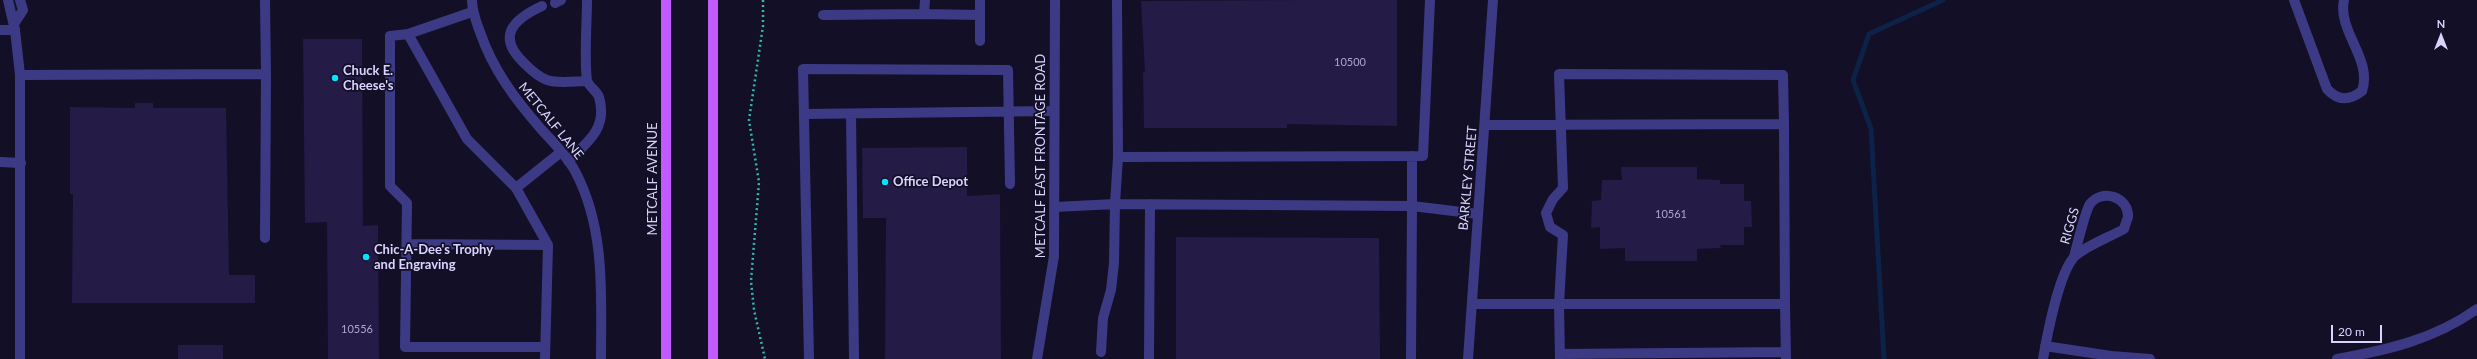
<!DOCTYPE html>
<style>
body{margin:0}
#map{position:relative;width:2477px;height:359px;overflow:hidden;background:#130f26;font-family:Lato,sans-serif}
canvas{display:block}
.north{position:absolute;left:2421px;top:16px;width:40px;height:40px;-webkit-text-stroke:3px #130f26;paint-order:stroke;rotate:0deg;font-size:11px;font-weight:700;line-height:16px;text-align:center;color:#d9d4ff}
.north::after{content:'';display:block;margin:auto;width:14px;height:18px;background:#d9d4ff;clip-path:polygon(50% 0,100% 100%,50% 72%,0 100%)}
.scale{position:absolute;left:2331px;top:325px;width:51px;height:18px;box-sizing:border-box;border:2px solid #d9d4ff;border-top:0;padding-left:5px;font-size:12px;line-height:14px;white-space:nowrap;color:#d9d4ff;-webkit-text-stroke:3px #130f26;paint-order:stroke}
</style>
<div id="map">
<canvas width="2477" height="359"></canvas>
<div class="north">N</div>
<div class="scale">20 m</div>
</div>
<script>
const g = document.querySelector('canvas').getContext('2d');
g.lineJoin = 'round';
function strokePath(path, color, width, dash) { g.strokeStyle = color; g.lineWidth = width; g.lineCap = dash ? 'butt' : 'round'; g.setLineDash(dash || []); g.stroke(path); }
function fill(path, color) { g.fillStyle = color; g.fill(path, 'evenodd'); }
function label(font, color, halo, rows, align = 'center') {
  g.font = font + ' Lato,sans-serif'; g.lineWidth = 3.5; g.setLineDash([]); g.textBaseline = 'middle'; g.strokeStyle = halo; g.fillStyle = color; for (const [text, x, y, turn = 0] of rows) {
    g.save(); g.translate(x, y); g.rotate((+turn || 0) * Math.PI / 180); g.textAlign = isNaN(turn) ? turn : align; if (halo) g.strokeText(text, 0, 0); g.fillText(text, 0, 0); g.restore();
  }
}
const stream = new Path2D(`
 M1884,359L1871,129L1853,80L1869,34L1943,0`);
const building = new Path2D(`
 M1302,0H1397V126L1287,124V128H1144L1143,72H1145L1141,1Z
 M303,39H362L363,226L378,225L379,359H328L327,222L305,223Z
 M135,103H153V108H226L229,275H255V303H72L73,194H70V107L135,108Z
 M967,147V196L1000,194L1001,359H885L886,218H863L862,148Z
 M1621,167H1697V179L1720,180V184H1744V201H1751L1752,227H1744V245H1720L1721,248L1697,249V261H1625V248L1600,249V227L1591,228L1592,201L1601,200L1602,180H1622Z
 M1176,237L1379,238L1380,359H1176Z
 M178,345H223V359H178Z`);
const path = new Path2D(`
 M763,0V26L749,120L759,182L751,281L754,310L765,359`);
const service = new Path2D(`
 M925,0L924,14L980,15V0
 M1117,0L1118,157L1423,156L1430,0
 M555,3L561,0
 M542,6C512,20 496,37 525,64C531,70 538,77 547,80C559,84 575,81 587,81
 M472,12L408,34L467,139L516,188L548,245L545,359
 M823,15L924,14
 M0,30H15
 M408,34L390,36V186L407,203L405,347H545
 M980,41V15
 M20,75L266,74L265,0
 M804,114L1054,111
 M851,114L854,359
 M1412,156V206L1478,214
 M568,161C588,142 608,128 599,97C597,91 588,86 587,80C584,59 587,22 587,0
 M0,162L21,163
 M516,188L561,152
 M1055,207L1115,204L1118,157
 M265,238L266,74
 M407,244L548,245
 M1472,304H1785L1784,124L1486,125
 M1785,304L1786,359
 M1101,352L1103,318L1111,290L1114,263L1115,204L1412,206L1411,359
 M1560,354L1785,352
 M809,359L803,69L1008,70L1010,184
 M1149,359L1150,204
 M1560,359L1559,304L1563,235L1550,227L1546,213L1553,199L1563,188L1559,74L1783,75L1784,124`);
const minor = new Path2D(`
 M8,0L15,30L20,75V359
 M472,0C472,12 476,21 480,32C493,70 515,99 541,129C553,142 567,156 575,171C606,229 601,296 601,359
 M2294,0L2327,89C2338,101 2349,101 2362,91C2373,59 2337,31 2344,0
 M2045,346L2111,356L2150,359
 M1037,359L1054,256L1055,0
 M1468,359L1493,0
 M2043,359C2047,336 2059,272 2075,256C2089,244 2108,238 2124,229C2125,225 2127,220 2128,217C2129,197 2102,188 2090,204C2085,211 2077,246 2074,257
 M2337,359C2388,350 2435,339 2477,309`);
const tertiary = new Path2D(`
 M14,24L23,10L20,0`);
const primary = new Path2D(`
 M666,359V0
 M713,359V0`);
const markers = [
 [335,78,4,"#00e5ff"],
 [885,182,4,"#00e5ff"],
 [366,257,4,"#00e5ff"]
];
const numberNames = [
 ["10500",1350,62],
 ["10561",1671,214],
 ["10556",357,329]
];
const poiNames = [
 ["Chuck E.",343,71],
 ["Cheese's",343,86],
 ["Office Depot",893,182],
 ["Chic-A-Dee's Trophy",374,250],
 ["and Engraving",374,265]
];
const streetNames = [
 ["METCALF LANE",551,121,51],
 ["METCALF EAST FRONTAGE ROAD",1041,156,-90],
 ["BARKLEY STREET",1468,178,-85],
 ["METCALF AVENUE",653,179,-90],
 ["RIGGS",2070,226,-74]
];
strokePath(stream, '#0c2248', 5);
fill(building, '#241b47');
strokePath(path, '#2fb8b0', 2.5, [2, 3]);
strokePath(service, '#3d3a85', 10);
strokePath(minor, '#3d3a85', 10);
strokePath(tertiary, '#3d3a85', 10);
strokePath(primary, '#c25bff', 10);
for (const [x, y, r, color] of markers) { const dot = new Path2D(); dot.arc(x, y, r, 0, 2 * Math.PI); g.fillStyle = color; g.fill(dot); strokePath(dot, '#130f26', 1.5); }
label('11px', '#aca6d1', null, numberNames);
label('bold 13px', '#d9d4ff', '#130f26', poiNames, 'left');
label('13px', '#d9d4ff', '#130f26', streetNames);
</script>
